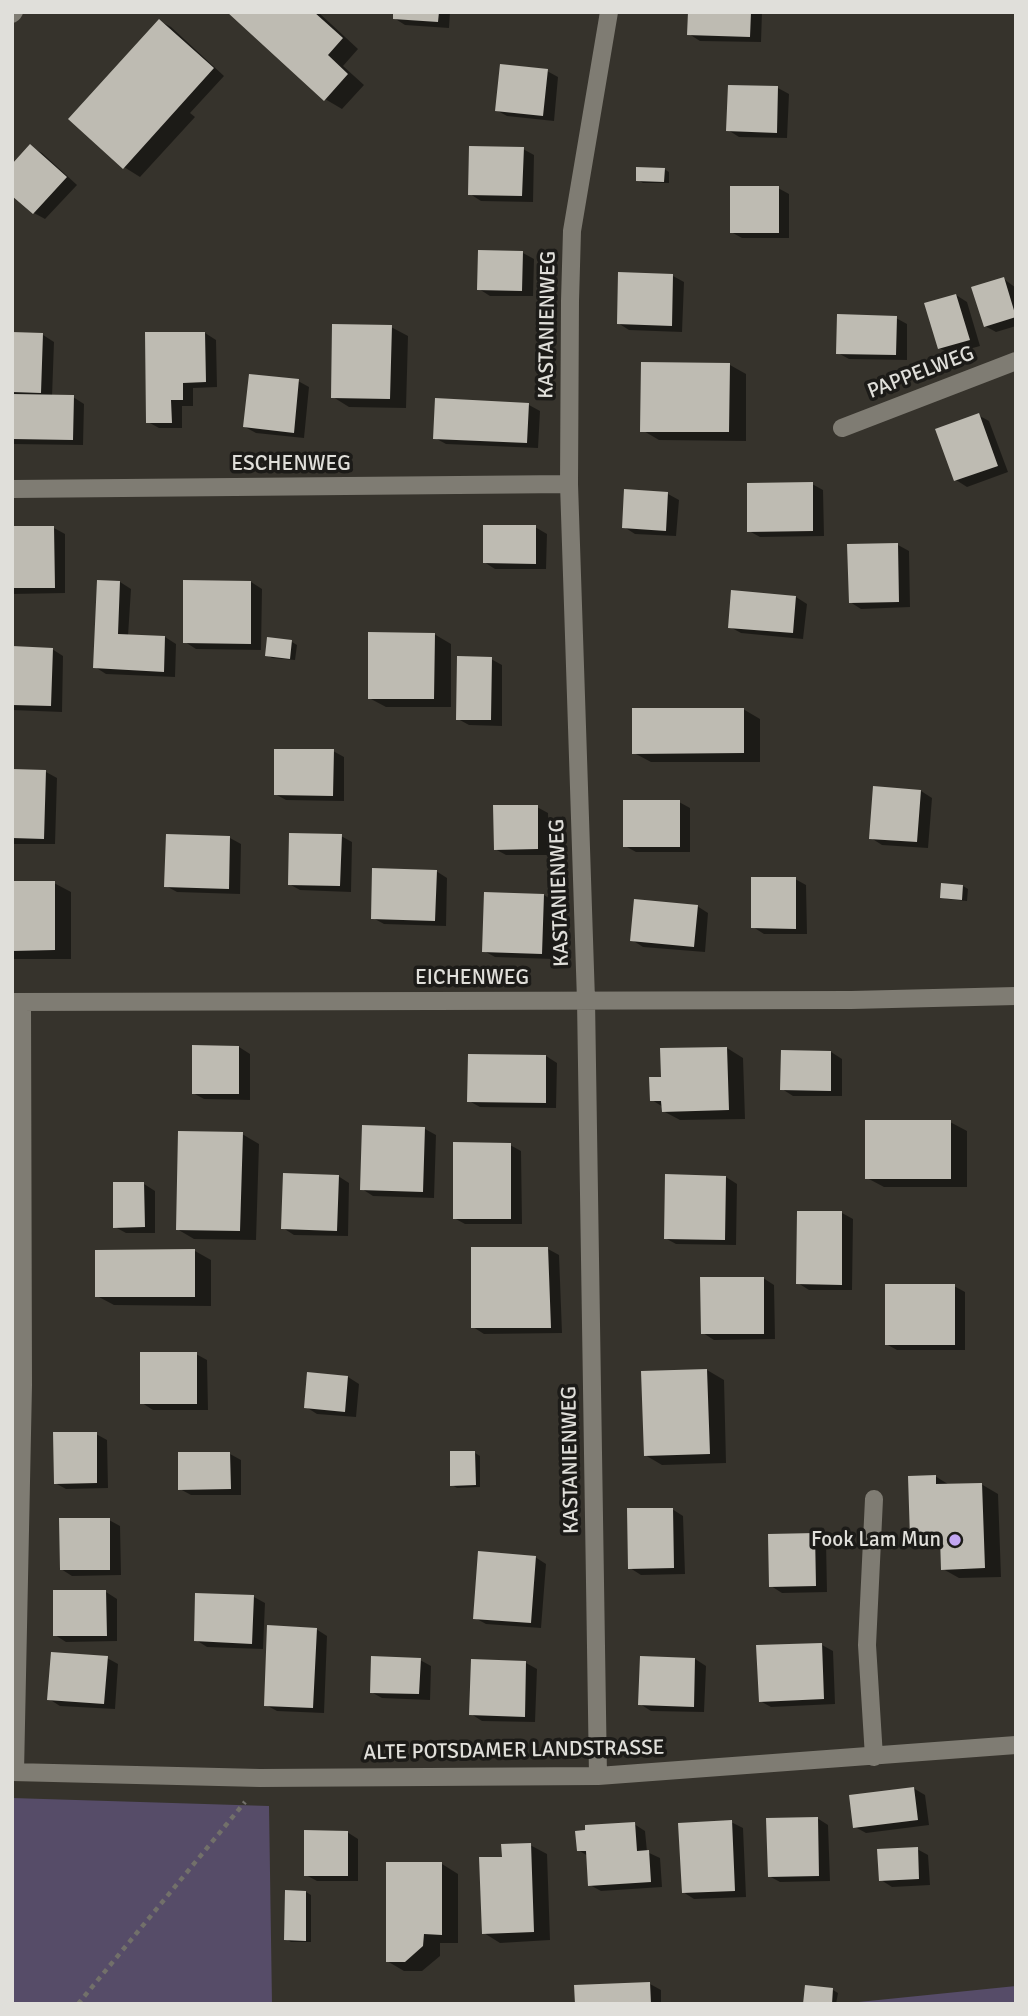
<!DOCTYPE html>
<style>
body{margin:0}
#map{position:relative;width:1028px;height:2016px;overflow:hidden;background:#36332c;font-family:Signika,sans-serif}
canvas{display:block}
.frame{position:absolute;inset:0;border:14px solid #e0dfda;pointer-events:none}
</style>
<div id="map">
<canvas width="1028" height="2016"></canvas>
<div class="frame"></div>
</div>
<script>
const g = document.querySelector('canvas').getContext('2d');
g.lineJoin = 'round';
function fill(path, color) { g.fillStyle = color; g.fill(path, 'evenodd'); }
function strokePath(path, color, width, dash) { g.strokeStyle = color; g.lineWidth = width; g.lineCap = dash ? 'butt' : 'round'; g.setLineDash(dash || []); g.stroke(path); }
function label(font, color, halo, rows, align = 'center') {
  g.font = font + ' Signika,sans-serif'; g.lineWidth = 7; g.setLineDash([]); g.textBaseline = 'middle'; g.strokeStyle = halo; g.fillStyle = color; for (const [text, x, y, turn = 0] of rows) {
    g.save(); g.translate(x, y); g.rotate((+turn || 0) * Math.PI / 180); g.textAlign = isNaN(turn) ? turn : align; if (halo) g.strokeText(text, 0, 0); g.fillText(text, 0, 0); g.restore();
  }
}
const green = new Path2D(`
 M12,1798L269,1806L272,2004H12Z
 M1016,1986V2004H839Z`);
const shadow = new Path2D(`
 M229,12H318L358,49L343,66L364,85L342,109L325,99Z
 M395,12H450L449,28L405,25L394,18Z
 M690,12H762L761,42L700,41L689,34Z
 M160,21L171,27L224,76L190,113L195,117L140,177L124,167Z
 M547,71L558,77L554,121L507,116L496,110Z
 M778,88L789,94L787,138L739,137L728,130Z
 M31,147L42,153L77,185L45,219L34,213L12,193Z
 M523,149L534,155L533,202L481,201L470,194Z
 M664,169L669,172V183H643L638,180Z
 M778,188L789,194V238H742L731,232Z
 M523,253L534,259L533,296H490L479,289Z
 M673,276L684,282L682,332L629,330L618,323Z
 M1004,279L1016,288V326L996,332L985,326Z
 M956,295L967,302L980,346L951,354L939,348Z
 M896,318L907,324V360L849,359L838,353Z
 M391,327L408,336L406,408L349,407L333,397Z
 M205,333L216,340L217,387L193,388V406H182V428H159L148,422Z
 M12,334L43,335L54,342L52,397H73L84,404L83,445L12,444Z
 M730,365L746,374V441L659,440L642,430Z
 M298,381L309,387L304,438L256,433L245,427Z
 M529,405L540,411L538,448L446,444L435,438Z
 M978,415L989,421L1008,472L967,487L956,480Z
 M812,484L823,490L824,536L760,537L749,531Z
 M668,494L679,500L676,536L635,534L624,527Z
 M535,527L547,534L546,569H495L484,562Z
 M12,528H54L65,534V593L12,594Z
 M898,545L909,551L910,607L861,609L850,602Z
 M120,582L131,589L128,636L165,637L176,644L175,677L106,674L95,667Z
 M251,582L262,589L261,650L196,649L185,642Z
 M796,597L807,604L803,639L741,633L730,627Z
 M434,634L451,644V707H386L369,698Z
 M292,642L297,645L295,660L272,658L267,655Z
 M12,648L52,649L63,656L62,712L12,710Z
 M491,659L502,665V726L469,725L458,719Z
 M743,709L760,719V762H651L634,753Z
 M333,751L344,757V801L286,800L275,794Z
 M12,771L46,772L57,778L55,844H12Z
 M921,791L932,798L928,848L882,845L871,838Z
 M679,802L690,808V852H636L625,846Z
 M537,807L548,813L549,855H506L495,849Z
 M341,836L352,842L351,892L300,890L289,884Z
 M230,838L241,844L240,894L177,892L166,886Z
 M436,871L447,878L446,926L384,924L373,918Z
 M795,879L806,885L807,934H764L753,927Z
 M12,883H54L71,892V959H12Z
 M963,886L968,889L967,901L947,899L942,897Z
 M486,894L544,895L555,902L553,959L495,957L484,951Z
 M697,906L708,913L705,952L643,947L632,940Z
 M194,1047H239L250,1054V1100L204,1099L193,1093Z
 M727,1048L743,1058L745,1119L680,1120L663,1111V1107L652,1100L663,1078Z
 M831,1052L842,1059V1096H793L782,1089Z
 M546,1056L557,1063L556,1108L480,1107L469,1101Z
 M950,1122L967,1131V1187H884L867,1178Z
 M425,1129L436,1135L434,1198L373,1196L362,1189Z
 M242,1134L259,1144L256,1240L194,1239L177,1229Z
 M510,1145L521,1151L522,1224H465L454,1218Z
 M338,1176L349,1183L348,1236L294,1235L283,1228Z
 M726,1177L737,1184L736,1245L676,1244L665,1238Z
 M144,1184L155,1191V1233H126L115,1227Z
 M842,1213L853,1219L852,1290H809L798,1283Z
 M548,1249L559,1255L562,1333L484,1334L473,1327Z
 M195,1251L211,1260V1306L114,1305L97,1296Z
 M763,1278L774,1285L775,1339L714,1340L703,1333Z
 M954,1286L965,1292V1350H897L886,1344Z
 M196,1354L207,1360L208,1410H153L142,1403Z
 M707,1370L724,1380L726,1463L662,1465L645,1455Z
 M348,1377L359,1384L356,1417L317,1414L306,1407Z
 M96,1434L107,1440L108,1488L66,1489L55,1483Z
 M475,1453L480,1456V1487L457,1488L452,1485Z
 M230,1454L241,1460V1495H191L180,1489Z
 M935,1476L951,1486L981,1484L998,1494L1001,1577L959,1578L943,1569L942,1546L928,1547L912,1537Z
 M672,1509L683,1516L685,1574L641,1575L630,1568Z
 M109,1520L120,1526L121,1575L72,1576L61,1569Z
 M815,1535L826,1541L827,1592L782,1593L771,1586Z
 M535,1557L546,1564L541,1628L486,1624L475,1618Z
 M106,1592L117,1599V1641L66,1642L55,1635Z
 M197,1595L254,1597L265,1603L263,1649L207,1647L196,1640Z
 M316,1629L327,1636L324,1713L277,1711L266,1705Z
 M822,1645L833,1651L835,1704L771,1707L760,1701Z
 M107,1658L118,1664L115,1709L60,1706L49,1699Z
 M695,1659L706,1666L704,1712L651,1711L640,1704Z
 M420,1660L431,1666L430,1700L382,1698L371,1692Z
 M526,1663L537,1669L535,1722L482,1721L471,1714Z
 M913,1788L925,1795L929,1825L866,1833L855,1827Z
 M817,1818L828,1825L830,1881L780,1882L769,1876Z
 M731,1822L743,1828L746,1897L694,1899L683,1892Z
 M634,1824L645,1831L647,1852L660,1858L662,1887L601,1891L590,1885L588,1856L578,1850Z
 M347,1832L358,1839V1881H317L306,1875Z
 M530,1845L547,1854L550,1940L500,1943L484,1933L504,1858Z
 M917,1849L928,1855L930,1885L892,1887L881,1880Z
 M442,1864L458,1874V1943H440V1956L422,1971H404L387,1961Z
 M306,1892L311,1895V1942H291L286,1939Z
 M650,1984L661,1990V2004H576Z
 M833,1990L838,1993L836,2004H805Z`);
const building = new Path2D(`
 M227,12H314L343,38L328,55L348,74L324,101Z
 M393,12H439L438,22L393,19Z
 M688,12H751L750,37L687,35Z
 M159,19L214,68L123,169L68,119Z
 M500,64L548,69L543,116L495,111Z
 M728,85L778,86L777,133L726,131Z
 M30,144L67,177L33,214L12,196V164Z
 M469,146L524,147L522,196L468,195Z
 M636,167L665,168L664,182L636,181Z
 M730,186H779V233H730Z
 M478,250L523,251L522,291L477,290Z
 M618,272L673,274L672,326L617,324Z
 M1004,277L1016,317L984,327L971,287Z
 M956,294L970,340L938,349L924,303Z
 M837,314L897,316L896,355L836,354Z
 M332,324L392,325L390,399L331,398Z
 M12,332L43,333L41,393L12,392Z
 M145,332H205L206,382L183,383V400H171L172,423H146Z
 M641,362L730,363L729,432H640Z
 M249,374L299,379L294,433L243,427Z
 M12,394L74,395L73,440L12,439Z
 M435,398L529,403L527,443L433,439Z
 M979,413L998,466L954,481L935,429Z
 M813,482V531L747,532V483Z
 M624,489L668,492L666,531L622,528Z
 M483,525H536V564L483,563Z
 M12,526H54L55,588H12Z
 M898,543L899,602L849,603L847,544Z
 M97,580L120,581L118,634L165,636L164,672L93,668Z
 M183,580L251,581V644L183,643Z
 M731,590L796,596L793,633L728,628Z
 M368,632L435,633L434,699H368Z
 M267,637L292,640L290,659L265,656Z
 M12,646L53,648L51,706L12,705Z
 M457,656L492,657L491,720H456Z
 M632,708H744V753L632,754Z
 M274,749H334L333,796L274,795Z
 M12,769L46,770L44,839L12,838Z
 M873,786L921,790L917,842L869,839Z
 M623,800H680V847H623Z
 M493,805H538V849L494,850Z
 M289,833L342,834L340,886L288,885Z
 M166,834L230,836L229,889L164,887Z
 M372,868L437,870L435,921L371,919Z
 M751,877H796V929L751,928Z
 M12,881H55V950L12,951Z
 M941,883L963,885L962,900L940,898Z
 M484,892L544,894L542,954L482,952Z
 M634,899L698,905L694,947L630,941Z
 M192,1045L239,1046V1094H192Z
 M727,1047L729,1110L662,1112L661,1101H650L649,1077H661L660,1048Z
 M781,1050L831,1051V1091L780,1090Z
 M468,1054L546,1055V1103L467,1102Z
 M865,1120H951V1179H865Z
 M362,1125L425,1127L423,1192L360,1190Z
 M178,1131L243,1132L240,1231L176,1230Z
 M453,1142L511,1143V1219H453Z
 M283,1173L339,1175L337,1231L281,1229Z
 M665,1174L726,1176L725,1240L664,1239Z
 M113,1182H144L145,1227L113,1228Z
 M797,1211H842V1285L796,1284Z
 M471,1247H548L551,1328H471Z
 M195,1249V1297H95V1250Z
 M700,1277H764V1334H701Z
 M885,1284H955V1345H885Z
 M140,1352H197V1404H140Z
 M707,1369L710,1454L644,1456L641,1371Z
 M307,1372L348,1376L345,1412L304,1408Z
 M53,1432H97V1483L54,1484Z
 M450,1451H475L476,1485L450,1486Z
 M178,1452H230L231,1489L178,1490Z
 M936,1475V1484L982,1483L985,1568L941,1570L940,1537L910,1538L908,1476Z
 M627,1508H673L674,1568L628,1569Z
 M59,1518H110V1570H60Z
 M815,1533L816,1586L769,1587L768,1534Z
 M478,1551L536,1556L531,1623L473,1619Z
 M53,1590H106L107,1636H53Z
 M195,1593L254,1595L252,1644L194,1641Z
 M267,1625L317,1628L313,1708L264,1706Z
 M822,1643L824,1699L759,1702L756,1645Z
 M51,1652L108,1656L104,1704L47,1700Z
 M371,1656L421,1658L419,1694L370,1693Z
 M640,1656L695,1658L694,1707L638,1705Z
 M471,1659L526,1661L525,1717L469,1715Z
 M914,1787L918,1820L853,1828L849,1795Z
 M818,1817L819,1876L768,1877L766,1818Z
 M732,1820L735,1891L682,1893L678,1823Z
 M635,1822L637,1851L649,1850L651,1882L588,1886L586,1851H577L575,1831L585,1830V1825Z
 M304,1830L348,1831V1876H304Z
 M531,1843L534,1932L482,1934L479,1857H502L501,1844Z
 M918,1847L919,1879L879,1881L877,1849Z
 M386,1862H442V1935L424,1934L423,1946L405,1962H386Z
 M285,1890L306,1891V1941L284,1940Z
 M650,1982L651,2004H575L574,1985Z
 M805,1985L833,1988L832,2004H803Z`);
const path = new Path2D(`
 M78,2004L245,1802`);
const minor = new Path2D(`
 M12,14L14,12
 M842,428L1016,361
 M12,489L569,484
 M12,1002L851,1000L1016,996
 M874,1499L867,1645L874,1757
 M12,1772L260,1778L598,1776L1016,1745
 M15,1772L23,1385L22,1003
 M598,1776L586,1000L569,484L570,301L572,231L609,12`);
const markers = [
 [955,1540,7,"#c3a7f2"]
];
const streetNames = [
 ["KASTANIENWEG",548,325,-89],
 ["PAPPELWEG",921,373,-21],
 ["ESCHENWEG",291,464],
 ["KASTANIENWEG",560,893,-92],
 ["EICHENWEG",472,978],
 ["KASTANIENWEG",571,1460,-91],
 ["ALTE POTSDAMER LANDSTRASSE",514,1751,-1]
];
const poiNames = [
 ["Fook Lam Mun",941,1540]
];
fill(green, '#564c68');
fill(shadow, '#0007');
fill(building, '#bebbb2');
strokePath(path, '#72706a', 4.5, [5, 5]);
strokePath(minor, '#7f7c73', 18);
for (const [x, y, r, color] of markers) { const dot = new Path2D(); dot.arc(x, y, r, 0, 2 * Math.PI); g.fillStyle = color; g.fill(dot); strokePath(dot, '#1c1b18', 2.5); }
label('21px', '#e0dfda', '#1c1b18', streetNames);
label('21px', '#e0dfda', '#1c1b18', poiNames, 'right');
</script>
